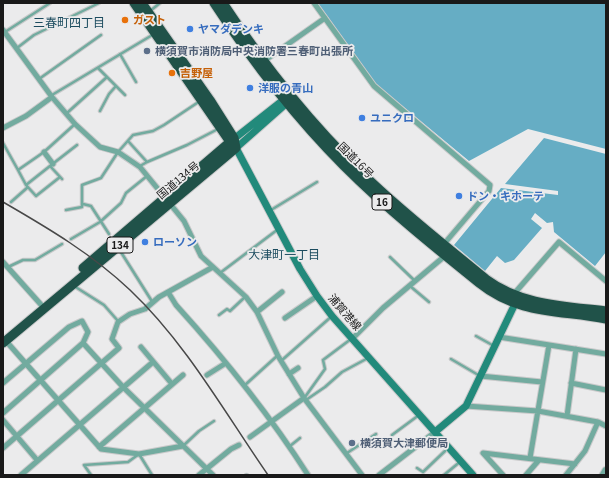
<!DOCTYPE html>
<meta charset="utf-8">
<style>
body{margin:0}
#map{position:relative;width:609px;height:478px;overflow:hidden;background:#ebebec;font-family:Georgia,serif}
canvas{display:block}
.frame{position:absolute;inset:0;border:4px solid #191919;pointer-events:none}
</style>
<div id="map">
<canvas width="609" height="478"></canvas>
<div class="frame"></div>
</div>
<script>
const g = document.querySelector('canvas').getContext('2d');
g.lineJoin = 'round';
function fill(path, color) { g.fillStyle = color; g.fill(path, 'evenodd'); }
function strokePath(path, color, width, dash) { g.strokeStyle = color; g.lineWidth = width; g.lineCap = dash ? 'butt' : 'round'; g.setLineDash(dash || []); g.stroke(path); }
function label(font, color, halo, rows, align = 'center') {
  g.font = font + ' Georgia,"Noto Sans JP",serif'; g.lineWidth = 3.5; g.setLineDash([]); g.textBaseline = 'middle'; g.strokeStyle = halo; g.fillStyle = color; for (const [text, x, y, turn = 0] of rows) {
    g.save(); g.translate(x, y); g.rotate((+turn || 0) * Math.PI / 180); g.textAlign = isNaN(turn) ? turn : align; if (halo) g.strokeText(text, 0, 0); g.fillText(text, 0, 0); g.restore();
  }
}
const water = new Path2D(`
 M318,3H606V149L528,129L469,161L376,84Z
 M544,138L606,154V252L595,266L554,232L553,222L547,223L535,213L531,219L542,228L514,260L505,263L497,256L485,271L454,245L501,188L558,195V191L505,184Z`);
const lane = new Path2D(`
 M150,11L160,3
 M5,32L50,3
 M17,48L34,35L99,3
 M120,54L136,82
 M98,68L125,95
 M39,79L101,35
 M52,95L154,34
 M100,111L109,94L116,86
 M67,113L107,77
 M128,141L147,162
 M3,143L18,170L44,152L75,124
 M140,166L147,162L187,145L218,129
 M18,170L26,185L36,196L60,177
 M62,179L50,166L77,145
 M26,185L50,166
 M11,202L28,187
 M83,204L91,206L109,234
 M66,210L82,207V185L101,178L118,152L133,135L153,131L164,125L200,101
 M271,210L317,182
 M71,239L100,222L121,203L126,193L147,176
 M119,249L153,303
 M390,257L415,281
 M8,267L23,260H35L62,244
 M220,273L277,230
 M74,286L104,305L118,321
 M410,286L429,302
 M219,315L227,309L230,311L245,297
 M476,336L494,346
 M451,359L480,376
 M281,361L332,316
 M245,385L277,356
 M305,397L325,369L323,360L351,339
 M306,400L325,387L342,372L368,358
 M392,435L419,415
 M183,446L199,431L214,421
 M290,446L300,438
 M347,453L376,434
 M417,468L423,472L445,451
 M91,475L84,465L128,462L139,454L152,475
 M246,475H247
 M444,475L461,461`);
const street = new Path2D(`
 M314,3L374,86L490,185L489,191L444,244V247
 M3,30L52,97L75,124L100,147L118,152L140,167L184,221L201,256L246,297L257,312L278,356L304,398L362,475
 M264,61L325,18
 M3,128L26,116L52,97
 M44,152L53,164
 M3,262L44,308
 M168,292L176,305C224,358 269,414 308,475
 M513,295L559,242L606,281
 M257,312L282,292
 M285,318L317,296
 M499,337L606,354
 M353,338L383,308L446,255
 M6,341L101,449L139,454L183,446
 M83,343L123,387L213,475
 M141,347L172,384
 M289,374L298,368
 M207,375L226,363
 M480,376L542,382
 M3,383L69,327L82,321L88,332L83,343L3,413
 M571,383L606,390
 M466,406L538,411L598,422L585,451L566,475
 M567,416L576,349
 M3,420L37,460
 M598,422L606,426
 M250,437L304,398
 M99,447L183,375
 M3,448L119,348L112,339L118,322L130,314L145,309L159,297L213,267
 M530,458L549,345
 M21,475L153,362
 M199,475L231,449L239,445
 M379,475L435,432
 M503,475L483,453L575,464
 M526,475L539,460
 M602,475L605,470`);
const secondary = new Path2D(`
 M287,97L230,142L236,148L300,269L317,296L332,316L473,475
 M236,148L287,103L289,100
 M435,432L466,406L512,310L515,304L514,299`);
const highway = new Path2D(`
 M214,3C252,61 295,117 344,166C386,208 433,246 479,283C519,315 559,310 606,319
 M223,3C264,65 310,123 363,174C402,212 445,245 486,279C521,305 564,306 606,311
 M83,268L230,142L134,3
 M3,343L236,148L234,138L210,100L142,3`);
const rail = new Path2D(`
 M3,202C48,228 92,254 130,290C186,343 225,413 268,475`);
const markers = [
 [125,20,4,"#e8710a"],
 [190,29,4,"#3f7fe0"],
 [147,51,4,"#5c6f8a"],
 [172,73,4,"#e8710a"],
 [250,88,4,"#3f7fe0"],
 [362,118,4,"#3f7fe0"],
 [459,196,4,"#3f7fe0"],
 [145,242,4,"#3f7fe0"],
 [352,443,4,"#5c6f8a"]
];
const shields = [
 [382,202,20],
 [120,245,26]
];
const shieldNames = [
 ["16",382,202],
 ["134",120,245]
];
const foodNames = [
 ["ガスト",133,20],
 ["吉野屋",180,73]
];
const shopNames = [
 ["ヤマダデンキ",198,29],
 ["洋服の青山",258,88],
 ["ユニクロ",370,118],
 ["ドン・キホーテ",467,196],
 ["ローソン",153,242]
];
const serviceNames = [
 ["横須賀市消防局中央消防署三春町出張所",155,51],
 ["横須賀大津郵便局",360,443]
];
const streetNames = [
 ["国道16号",356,160,45],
 ["国道134号",178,180,-40],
 ["浦賀港線",345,312,49]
];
const neighbourhoodNames = [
 ["三春町四丁目",69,22],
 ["大津町一丁目",284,254]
];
fill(water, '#66adc4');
strokePath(lane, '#c9c9ca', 4.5);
strokePath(street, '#c9c9ca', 7);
strokePath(secondary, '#c9c9ca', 9);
strokePath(highway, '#c9c9ca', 11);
strokePath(lane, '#72ab9f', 2.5);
strokePath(street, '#72ab9f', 5);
strokePath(secondary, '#228a7b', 7);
strokePath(highway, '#205249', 9);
strokePath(rail, '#484848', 1.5);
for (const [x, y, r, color] of markers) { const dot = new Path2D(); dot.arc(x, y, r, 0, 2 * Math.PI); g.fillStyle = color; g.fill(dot); strokePath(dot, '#ebebec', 1.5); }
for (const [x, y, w] of shields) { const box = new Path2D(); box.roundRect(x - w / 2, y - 8, w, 16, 3); g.fillStyle = '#ebebec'; g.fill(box); strokePath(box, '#191919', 1); }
label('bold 10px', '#191919', null, shieldNames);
label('bold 11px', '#c56008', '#ebebec', foodNames, 'left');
label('bold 11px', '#366cbe', '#ebebec', shopNames, 'left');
label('bold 11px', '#4e5e75', '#ebebec', serviceNames, 'left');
label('11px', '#191919', '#ebebec', streetNames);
label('12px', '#1c4c5f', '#ebebec', neighbourhoodNames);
</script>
